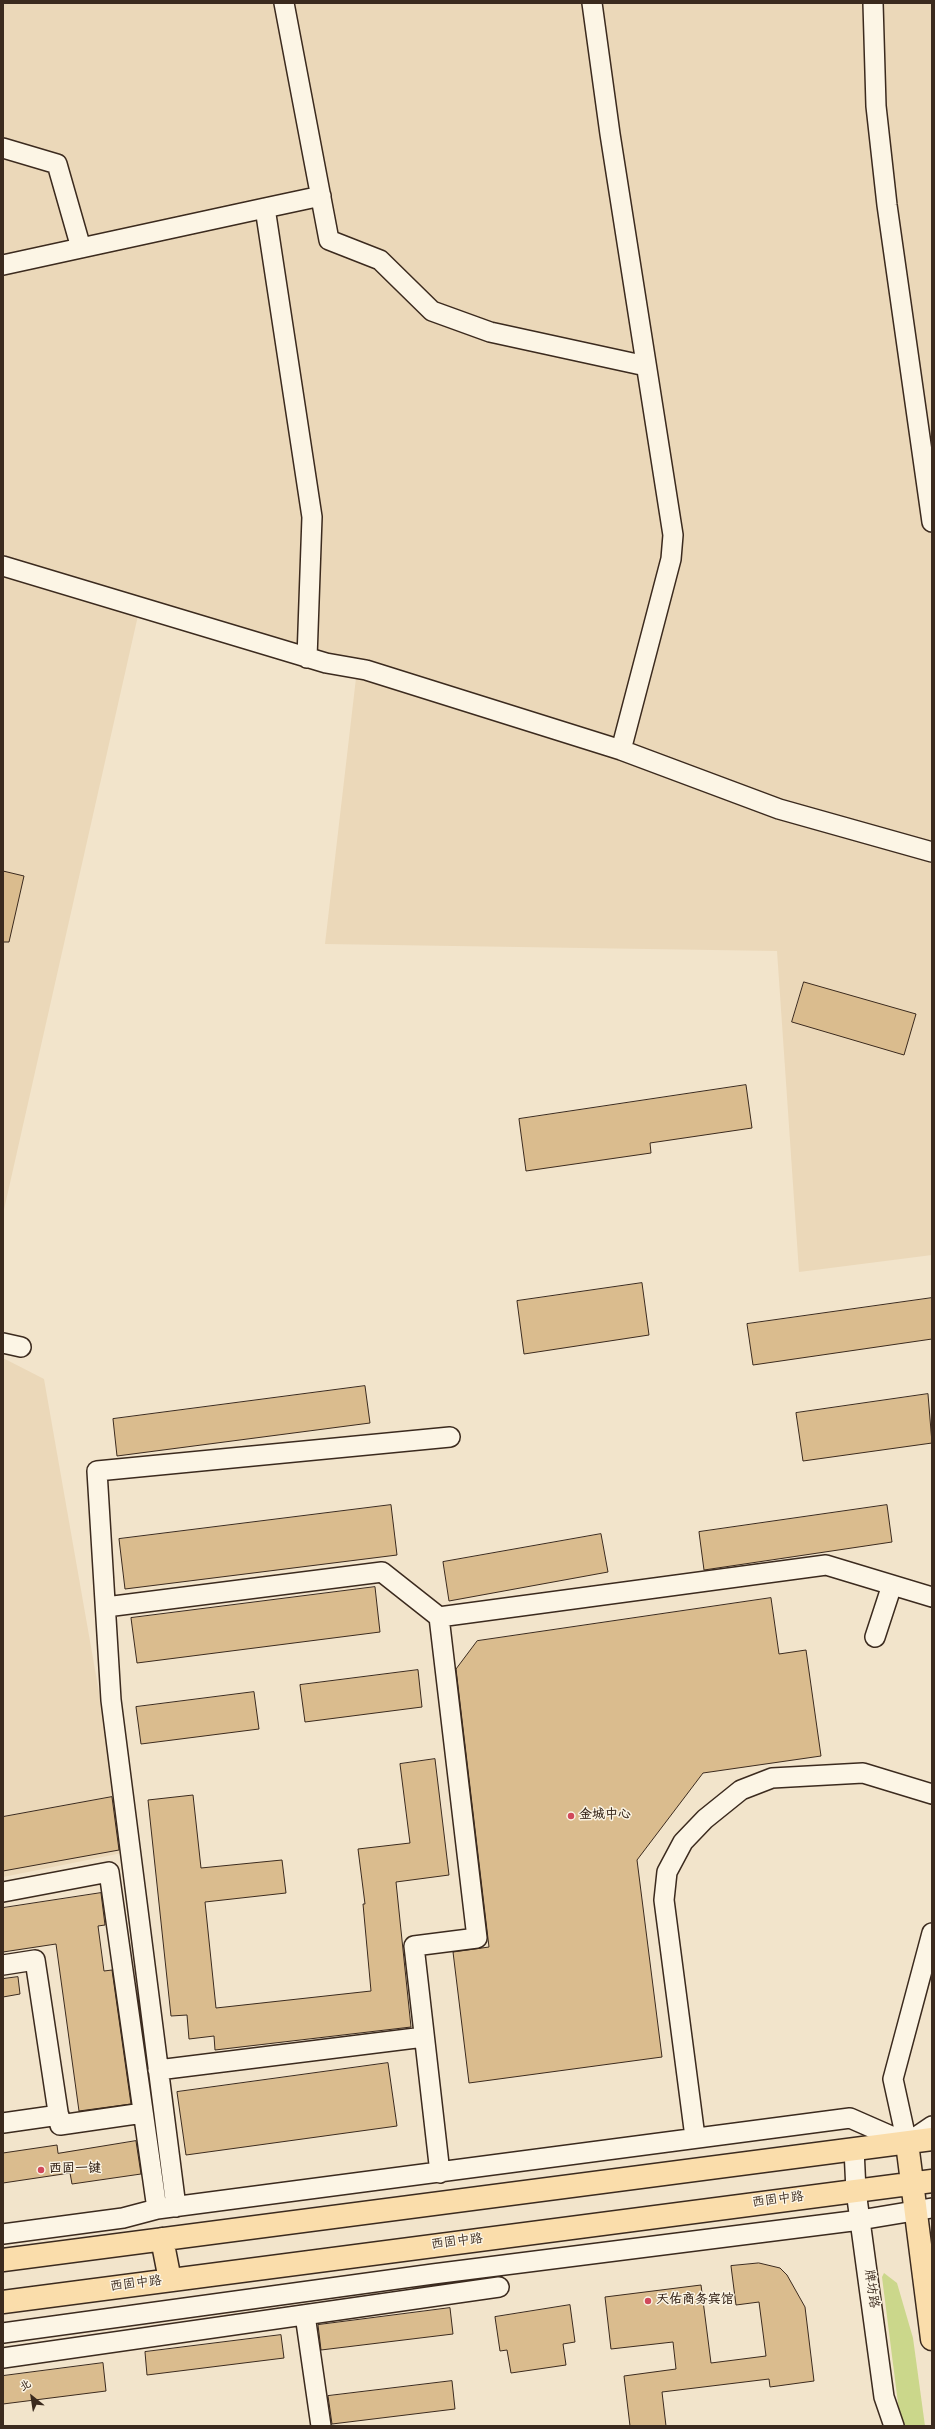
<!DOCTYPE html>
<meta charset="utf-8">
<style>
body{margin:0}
#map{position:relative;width:935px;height:2429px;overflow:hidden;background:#f2e4cb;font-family:"Gochi Hand","LXGW WenKai TC",sans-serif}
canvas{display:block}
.frame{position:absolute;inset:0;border:4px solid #3b2a1e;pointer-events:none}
.north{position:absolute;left:12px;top:2377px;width:40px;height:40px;-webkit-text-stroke:3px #fcf5e5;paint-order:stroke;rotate:330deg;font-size:11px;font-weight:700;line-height:16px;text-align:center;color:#3b2a1e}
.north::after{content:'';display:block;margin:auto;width:14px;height:18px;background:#3b2a1e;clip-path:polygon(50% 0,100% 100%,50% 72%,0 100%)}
</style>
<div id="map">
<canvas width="935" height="2429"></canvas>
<div class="frame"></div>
<div class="north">北</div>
</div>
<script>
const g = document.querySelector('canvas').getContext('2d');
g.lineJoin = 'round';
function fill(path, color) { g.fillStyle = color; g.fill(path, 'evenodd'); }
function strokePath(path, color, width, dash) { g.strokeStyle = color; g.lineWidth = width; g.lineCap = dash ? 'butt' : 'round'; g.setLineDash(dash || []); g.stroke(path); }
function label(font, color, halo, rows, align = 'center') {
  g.font = font + ' "Gochi Hand","LXGW WenKai TC",sans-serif'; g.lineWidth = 3; g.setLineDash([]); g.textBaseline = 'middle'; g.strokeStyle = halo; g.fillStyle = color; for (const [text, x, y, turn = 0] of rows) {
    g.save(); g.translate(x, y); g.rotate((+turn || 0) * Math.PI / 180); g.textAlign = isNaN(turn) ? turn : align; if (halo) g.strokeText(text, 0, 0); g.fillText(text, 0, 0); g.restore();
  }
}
const built = new Path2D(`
 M3,3H932V1255L799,1272L777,951L325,944L358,661L3,573Z
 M3,576L139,611L3,1214Z
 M3,1358L44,1379L127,1852L3,1877Z`);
const green = new Path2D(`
 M884,2273L897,2283L913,2338L925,2426H904L900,2419L882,2277Z`);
const building = new Path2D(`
 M3,871L24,876L9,942H3Z
 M804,982L916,1014L904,1055L792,1022Z
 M746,1085L752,1128L650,1143L651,1153L526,1171L519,1119Z
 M642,1283L649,1335L524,1354L517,1301Z
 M932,1298V1339L753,1365L747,1324Z
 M365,1386L370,1423L117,1456L113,1419Z
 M928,1394L932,1443L803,1461L796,1413Z
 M391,1505L397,1555L125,1589L119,1539Z
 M887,1505L892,1542L704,1570L699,1532Z
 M601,1534L608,1572L449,1601L443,1562Z
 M375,1587L380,1632L137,1663L131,1618Z
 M771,1598L779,1654L806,1650L821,1756L703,1773L637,1860L662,2057L469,2083L453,1952L489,1947L456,1669L477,1641Z
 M418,1670L422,1707L305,1722L300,1685Z
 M254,1692L259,1729L141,1744L136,1707Z
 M435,1759L449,1875L396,1882L411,2027L215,2050L214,2036L189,2039L187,2015L171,2016L148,1800L193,1795L201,1868L282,1860L286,1893L205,1902L216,2008L371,1991L363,1904H365L358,1849L410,1843L400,1764Z
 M112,1797L119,1850L3,1871V1817Z
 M101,1893L105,1925L98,1926L104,1971L112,1970L131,2104L79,2111L56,1944L3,1952V1908Z
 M18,1977L20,1994L3,1997V1979Z
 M388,2063L397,2126L186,2155L177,2092Z
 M136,2141L141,2174L72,2184L70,2173L3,2183V2153L57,2145L58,2153Z
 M759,2263L780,2268L787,2275L805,2307L814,2381L770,2387L769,2379L662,2392L666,2426H630L624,2376L676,2369L673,2342L611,2349L605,2297L701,2285L711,2363L766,2356L759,2302L736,2305L731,2266Z
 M570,2305L575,2342L563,2344L566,2365L511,2373L507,2350L500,2351L495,2317Z
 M450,2308L453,2334L321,2350L318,2325Z
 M281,2335L284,2358L147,2375L145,2352Z
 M103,2363L106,2391L3,2404V2376Z
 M452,2381L455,2409L332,2424L328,2396Z`);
const minor = new Path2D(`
 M284,3L329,240L380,260L432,311L490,332L646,366
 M592,3L610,134L673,535L671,559L621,750
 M873,3L876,106L887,205L932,522
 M3,148L57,164L81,248L265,208L312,517L307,658
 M265,208L321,196
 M3,265L81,248
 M3,566L326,663L366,670L621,750L779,809L932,852
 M3,1343L21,1347
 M106,1607L382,1572L439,1617L477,1938L414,1946L440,2173
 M439,1617L826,1565L932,1597
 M875,1637L892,1585
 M3,1892L109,1872L157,2209
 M3,1965L35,1960L60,2125L143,2113
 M158,2070L424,2037
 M3,2123L59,2115
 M695,2137L664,1900L667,1872L683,1842L705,1819L741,1790L772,1778L863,1773L932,1794
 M907,2143L893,2079L932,1933
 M854,2149L856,2191L884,2397L894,2426
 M176,2207L111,1700L97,1471L450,1437
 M3,2234L123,2218L157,2209L850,2118L907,2143L932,2126
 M305,2315L321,2426
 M3,2333L433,2274L860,2220L932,2208
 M3,2358L499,2287`);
const major = new Path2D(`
 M907,2143L932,2339
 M162,2239L170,2280
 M3,2260L932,2139
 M3,2302L932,2181`);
const markers = [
 [571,1816,4,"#d1495b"],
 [41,2170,4,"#d1495b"],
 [648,2301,4,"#d1495b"]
];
const poiNames = [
 ["金城中心",579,1816],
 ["西固一键",49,2170],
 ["天佑商务宾馆",656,2301]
];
const streetNames = [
 ["西固中路",778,2201,-7],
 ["西固中路",457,2243,-7],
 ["西固中路",136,2285,-7],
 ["牌坊路",870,2289,82]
];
fill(built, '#ebd8b9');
fill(green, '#cbd78b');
fill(building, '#dabc8e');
strokePath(building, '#3b2a1e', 1);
strokePath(minor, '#3b2a1e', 22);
strokePath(major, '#3b2a1e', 25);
strokePath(minor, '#fcf5e5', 19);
strokePath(major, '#faddab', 22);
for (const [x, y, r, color] of markers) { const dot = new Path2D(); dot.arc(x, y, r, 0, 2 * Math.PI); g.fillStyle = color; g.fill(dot); strokePath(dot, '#fcf5e5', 1.5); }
label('bold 13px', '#3b2a1e', '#fcf5e5', poiNames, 'left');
label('13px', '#3b2a1e', '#fcf5e5', streetNames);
</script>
